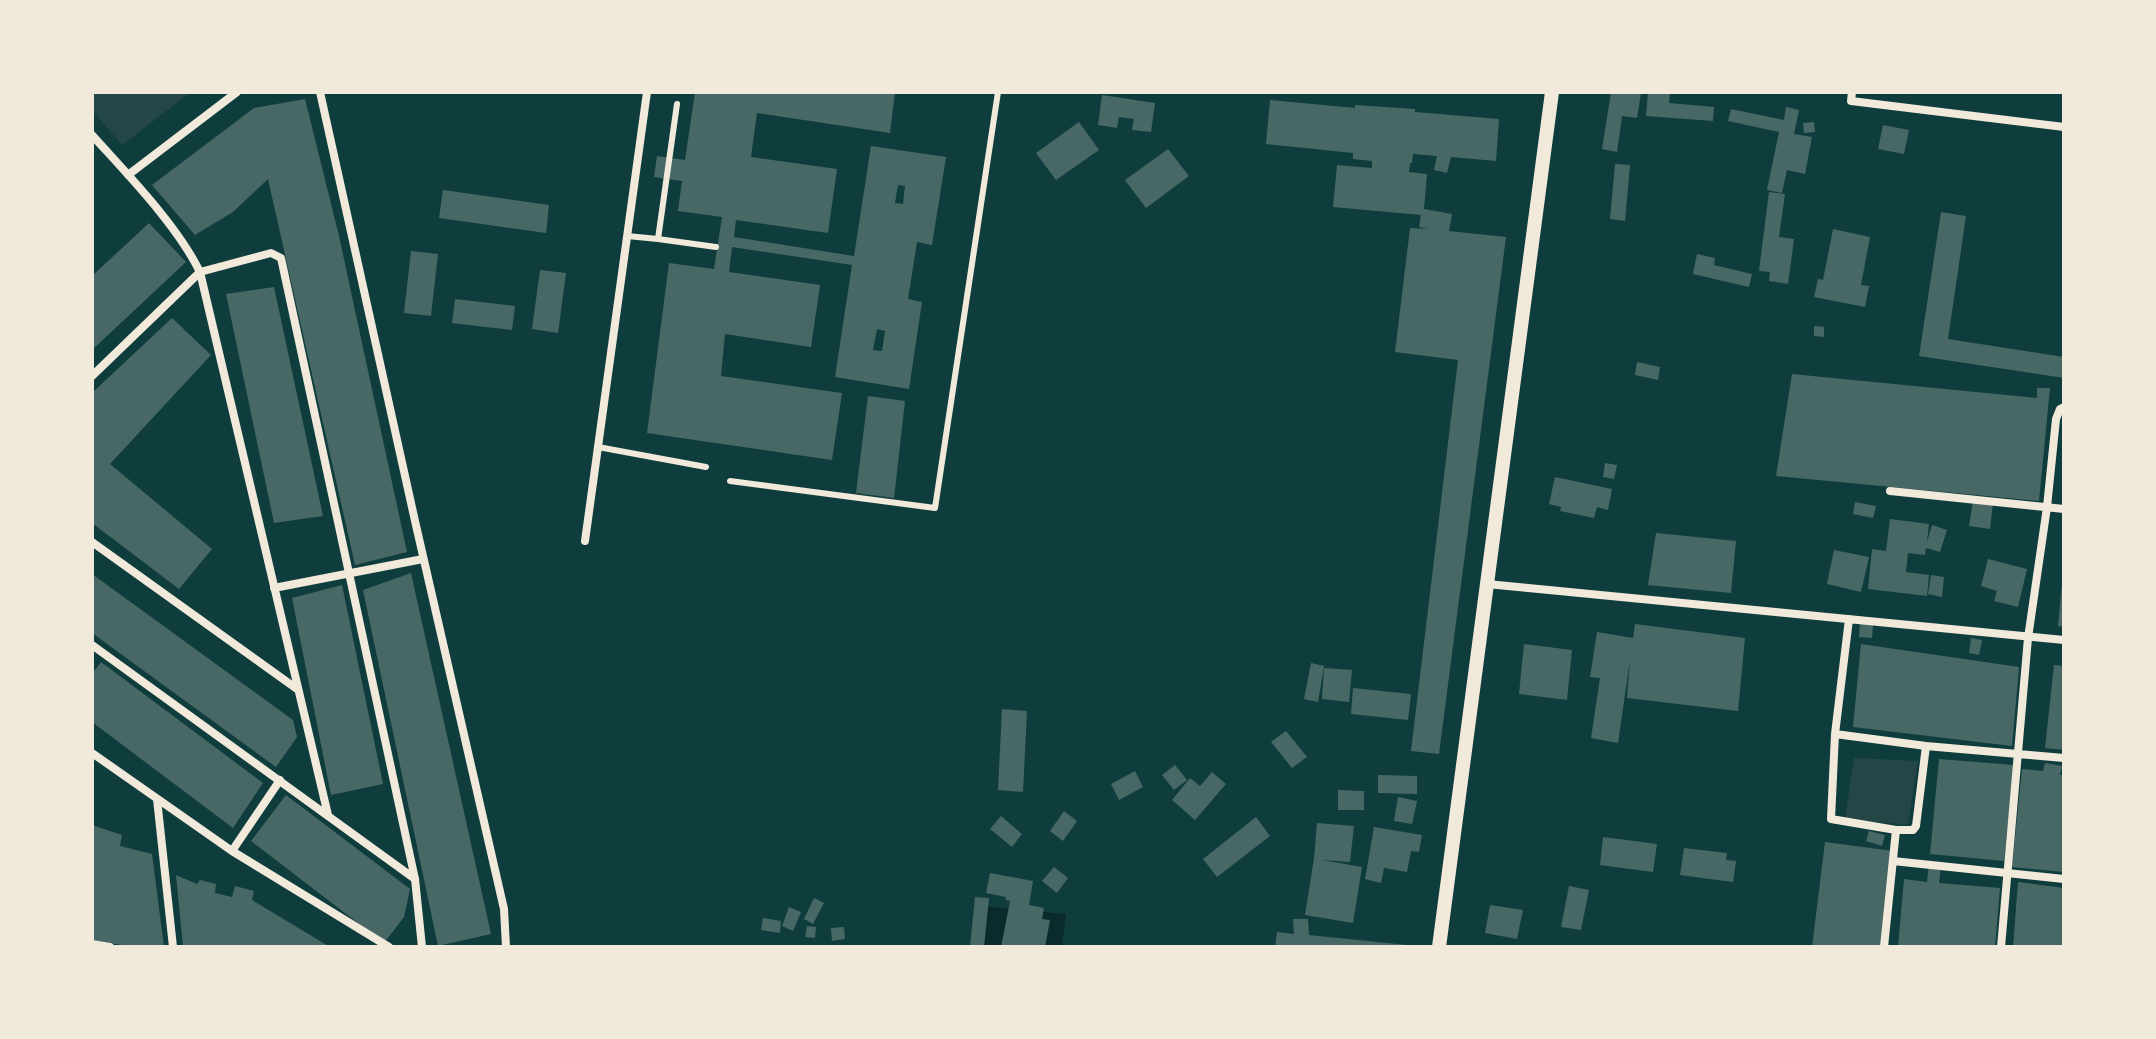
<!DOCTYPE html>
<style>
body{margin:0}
#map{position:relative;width:2156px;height:1039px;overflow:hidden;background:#0f3d3e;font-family:Lato,sans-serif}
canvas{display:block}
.frame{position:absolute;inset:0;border:94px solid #f1e9da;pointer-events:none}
</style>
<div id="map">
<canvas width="2156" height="1039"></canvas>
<div class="frame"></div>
</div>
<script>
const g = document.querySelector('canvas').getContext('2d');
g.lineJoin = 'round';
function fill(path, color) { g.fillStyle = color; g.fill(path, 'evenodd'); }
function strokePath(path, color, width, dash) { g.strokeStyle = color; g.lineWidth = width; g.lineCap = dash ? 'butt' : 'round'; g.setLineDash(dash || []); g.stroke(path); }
const green = new Path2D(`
 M92,92H191L122,145L92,110Z
 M1854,758L1918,761L1908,825L1845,819Z`);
const water = new Path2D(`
 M981,906L1066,914L1062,947H977Z`);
const building = new Path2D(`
 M695,92H895L890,133L757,113L751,157L837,169L828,233L736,220L734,237L854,256L871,146L946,157L932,245L917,242L908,299L922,302L909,389L835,377L852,265L732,247L729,272L820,285L811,347L725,334L721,376L842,393L832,460L647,433L669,263L714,269L722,217L678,211L682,181L654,177L657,156L685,160ZM898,185L905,186L903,204L895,203ZM877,329L885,331L882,351L873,350Z
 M1611,92L1641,93L1637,118L1622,116L1617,152L1602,149Z
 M1648,92H1670L1669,103L1714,107L1713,121L1646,116Z
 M1102,95L1155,103L1151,132L1132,130L1134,119L1119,117L1117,128L1098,125Z
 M305,99L339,236L407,552L355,565L268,179L233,212L195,235L152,185L254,108Z
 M1270,100L1355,108V105L1415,109V112L1499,119L1496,161L1451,157L1447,173L1434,170L1437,156L1413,154L1412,163H1410L1409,172L1427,174L1424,209L1452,214L1449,231L1506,237L1439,754L1411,751L1458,360L1395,352L1410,228L1428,229L1419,227L1421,215L1333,207L1337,165L1372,168V161L1353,159V153L1266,144Z
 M1786,107L1799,110L1794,134L1812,137L1805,174L1787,170L1782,193L1767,190L1779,132L1728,121L1731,109L1784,120Z
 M1079,122L1099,150L1056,180L1036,153Z
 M1814,122L1815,132L1804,133L1803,123Z
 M1883,125L1909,130L1904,154L1878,149Z
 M1168,149L1189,176L1146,208L1125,180Z
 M1615,164L1630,165L1625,221L1610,219Z
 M443,190L549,205L546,233L439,218Z
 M1769,192L1785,194L1779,237L1794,239L1788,284L1769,281L1770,272L1759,271Z
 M1941,212L1966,216L1948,339L2064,357V378L1919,356Z
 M149,223L186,262L92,350V276Z
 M1833,229L1870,237L1861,285L1869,286L1865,307L1814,297L1818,279L1823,280Z
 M411,251L438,254L431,316L404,313Z
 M1697,254L1715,258L1714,265L1752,274L1749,287L1693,274Z
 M540,270L566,273L558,333L532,329Z
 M274,287L323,516L274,523L226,294Z
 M455,299L515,306L512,330L452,323Z
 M172,318L211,355L110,464L212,549L179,589L92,523V393Z
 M1814,326L1824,327V337L1814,336Z
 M1637,362L1660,367L1658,380L1635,375Z
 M1792,374L2037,398V388H2050L2039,501L1776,476Z
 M868,396L905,401L894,498L856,493Z
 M1605,463L1617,465L1614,479L1603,477Z
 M1555,477L1612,489L1608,510L1597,507L1594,518L1560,511L1561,507L1549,504Z
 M1973,500L1993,503L1990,529L1969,526Z
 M1855,502L1876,506L1873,518L1853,514Z
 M1890,519L1929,524L1927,542L1932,525L1947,530L1940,552L1926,548L1925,555L1908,553L1906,572L1929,575L1927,596L1868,589L1872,549L1886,551Z
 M1656,533L1736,541L1731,593L1648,585Z
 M1834,550L1869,557L1861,592L1827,584Z
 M1988,559L2027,569L2018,607L1994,601L1997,591L1981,586Z
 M411,573L491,934L438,946L363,590Z
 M92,574L293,720L297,737L276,767L92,633Z
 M1931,575L1944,577L1942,597L1928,594Z
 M2062,584H2064V627L2058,626Z
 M342,585L383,784L331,795L292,598Z
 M1860,623L1873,625L1872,638L1859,637Z
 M1635,624L1745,638L1738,711L1627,698L1630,660L1618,743L1591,738L1600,678L1590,677L1597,632L1633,638Z
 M1971,638L1982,640L1979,655L1969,653Z
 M1524,644L1572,650L1567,700L1519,694Z
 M1861,644L2019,667L2012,746L1853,727Z
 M101,662L263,783L233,828L92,722V674Z
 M1311,663L1324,666L1318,702L1304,699Z
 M2054,665L2064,666V750L2045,748Z
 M1324,668L1352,670L1349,702L1322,699Z
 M1353,688L1411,694L1408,720L1351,714Z
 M1002,709L1027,711L1023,792L998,790Z
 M1286,731L1307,757L1292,768L1271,742Z
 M1939,759L2014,765L2004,861L1930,854Z
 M2045,763L2062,766L2060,775H2064V872L2012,867L2022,769L2043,771Z
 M1175,765L1187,780L1174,790L1162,775Z
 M1135,771L1143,787L1119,800L1111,784Z
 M1212,772L1226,784L1195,820L1172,800L1190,778L1200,786Z
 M1378,775L1417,776V794L1378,793Z
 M1338,790L1364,791V810H1338Z
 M286,795L410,889L404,917L384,943L251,841Z
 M1398,797L1417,801L1412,824L1394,821Z
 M1064,811L1077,821L1063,841L1050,831Z
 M1001,816L1022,834L1012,847L990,829Z
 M1256,817L1270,836L1217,877L1203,859Z
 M1317,823L1354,826L1350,862L1322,860L1362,867L1353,923L1305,915L1314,858Z
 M92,825L122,835L120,846L152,854L164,947H133L92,940Z
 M1374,827L1422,835L1419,852L1411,851L1407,872L1384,868L1381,883L1365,879Z
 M1869,831L1885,835L1882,846L1866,841Z
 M1603,837L1657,844L1653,872L1600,865Z
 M1825,842L1893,851L1881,947H1812Z
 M1684,848L1727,853L1726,860L1736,861L1733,882L1680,875Z
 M1929,864L1941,865L1939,883L2000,888L1995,947H1898L1904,879L1927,882Z
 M1054,867L1068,878L1057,893L1042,881Z
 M990,873L1033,881L1029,905L1044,908L1042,919L1050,920L1045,947H1001L1010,901L1006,900V897L986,893Z
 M176,875L197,884L200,880L216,884L215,893L232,897L235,886L254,891L252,900L330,947H183Z
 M2018,882L2064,888V947H2013Z
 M1569,886L1589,890L1581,930L1561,927Z
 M975,897L989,898L984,947H970Z
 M814,898L824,903L813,924L804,919Z
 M1490,905L1523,910L1517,939L1485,933Z
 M789,907L801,912L793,931L782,926Z
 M763,918L781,921L780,933L761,930Z
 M1293,919H1308L1309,935L1407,945L1406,947H1275L1277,932L1294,934Z
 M807,926L816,927L815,938L805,937Z
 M844,927L845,939L832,941L831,928Z`);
const service = new Path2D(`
 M627,236L658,239L677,104
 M658,239L716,247
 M598,447L706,467
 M730,481L935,508L998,92`);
const minor = new Path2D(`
 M320,92L415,521L504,909L506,947
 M1852,92L1851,101L2064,127
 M92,135C128,175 177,225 200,272L328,815
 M128,175L237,92
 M92,376L200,272L271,253L281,258L415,879L422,947
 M1890,491L2064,509
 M585,541L647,92
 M92,542L297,689
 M1487,584L2064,640
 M274,588L423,559
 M1849,619L1835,734L1831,819L1896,830H1913L1916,826L1926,746
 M92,645L415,879
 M1835,734L1926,746L2064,758
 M92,753L232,851L389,947
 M157,799L173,947
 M232,851L280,780
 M1893,861L2064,879
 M92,944L110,947
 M1884,947L1896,830
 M2001,947L2028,638L2047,507L2056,419L2060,409L2064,407`);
const tertiary = new Path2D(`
 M1439,947L1552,92`);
fill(green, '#244646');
fill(water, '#0a2a2b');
fill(building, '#486865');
strokePath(service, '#f1e9da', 6);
strokePath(minor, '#f1e9da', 8);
strokePath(tertiary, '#f1e9da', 14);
</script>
